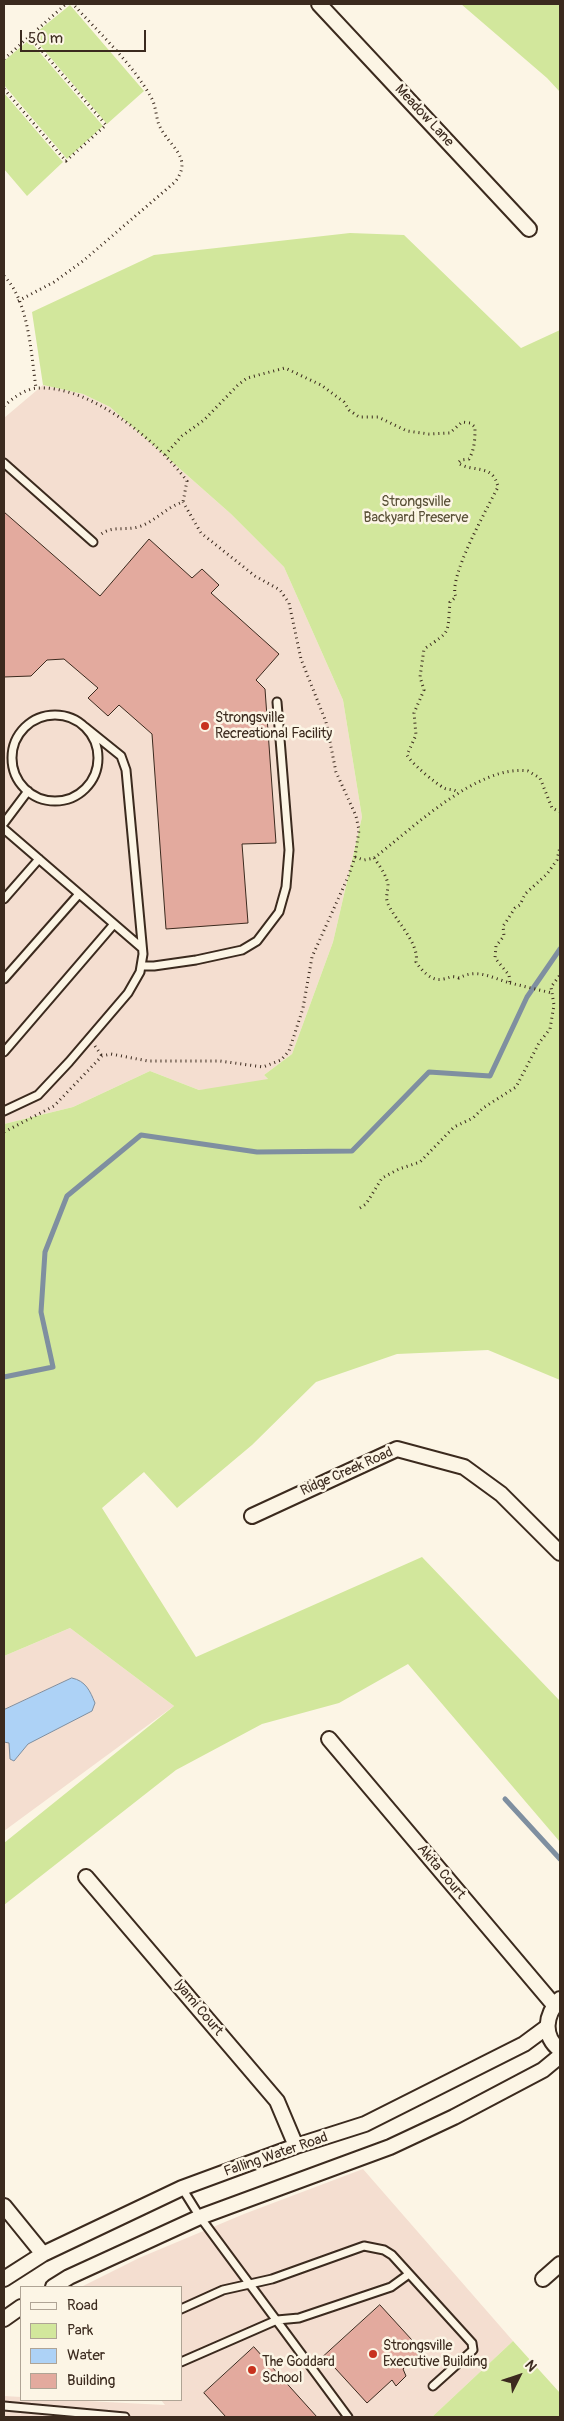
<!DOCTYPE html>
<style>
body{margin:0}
#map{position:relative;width:564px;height:2421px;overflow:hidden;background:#fcf5e5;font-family:Pangolin,sans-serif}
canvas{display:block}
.frame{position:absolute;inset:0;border:5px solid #3b2a1e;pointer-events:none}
.legend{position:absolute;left:20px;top:2286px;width:162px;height:115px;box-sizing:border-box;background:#fcf5e5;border:1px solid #afa495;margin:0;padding:6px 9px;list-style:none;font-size:15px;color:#3b2a1e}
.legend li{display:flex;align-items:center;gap:10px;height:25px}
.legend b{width:25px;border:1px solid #afa495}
.north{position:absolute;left:494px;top:2351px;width:50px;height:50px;-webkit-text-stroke:4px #fcf5e5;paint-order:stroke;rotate:49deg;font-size:14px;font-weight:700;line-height:20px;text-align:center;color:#3b2a1e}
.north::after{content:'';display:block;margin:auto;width:18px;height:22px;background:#3b2a1e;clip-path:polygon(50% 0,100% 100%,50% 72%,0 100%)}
.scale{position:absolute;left:20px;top:30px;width:126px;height:22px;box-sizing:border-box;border:2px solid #3b2a1e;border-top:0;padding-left:6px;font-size:15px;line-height:18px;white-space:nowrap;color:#3b2a1e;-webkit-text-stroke:4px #fcf5e5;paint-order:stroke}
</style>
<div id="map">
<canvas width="564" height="2421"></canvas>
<div class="frame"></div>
<ul class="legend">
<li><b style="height:6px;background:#fcf5e5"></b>Road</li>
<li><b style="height:14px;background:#d2e79c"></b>Park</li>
<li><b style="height:14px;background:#add2f6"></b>Water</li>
<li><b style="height:14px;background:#e3aa9e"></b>Building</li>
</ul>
<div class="north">N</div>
<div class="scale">50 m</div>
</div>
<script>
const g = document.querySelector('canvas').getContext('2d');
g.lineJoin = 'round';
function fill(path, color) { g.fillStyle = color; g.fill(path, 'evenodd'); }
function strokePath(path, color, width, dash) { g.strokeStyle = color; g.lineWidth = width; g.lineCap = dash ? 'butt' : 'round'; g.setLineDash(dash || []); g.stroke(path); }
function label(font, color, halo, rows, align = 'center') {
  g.font = font + ' Pangolin,sans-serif'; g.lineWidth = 5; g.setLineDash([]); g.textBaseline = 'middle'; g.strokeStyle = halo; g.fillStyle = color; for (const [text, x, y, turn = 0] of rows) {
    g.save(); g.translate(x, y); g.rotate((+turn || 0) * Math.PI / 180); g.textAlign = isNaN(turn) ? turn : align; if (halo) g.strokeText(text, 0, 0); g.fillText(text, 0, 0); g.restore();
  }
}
const built = new Path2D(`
 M43,385L83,394L110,407L231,514L284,567L343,700L362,817L333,942L292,1054L264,1075L273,1084L199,1090L150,1071L73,1107L4,1124V418Z
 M70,1628L174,1706L4,1831V1656Z
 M363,2169L513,2341L432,2417H4V2396L21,2397V2400H67L165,2405L161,2400H181V2287H81L139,2258L244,2214Z`);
const green = new Path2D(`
 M461,4H560V92L547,78Z
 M70,5L144,91L107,124L32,36Z
 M29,40L103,126L67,159L4,85V61Z
 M4,93L63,162L27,196L4,169Z
 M350,233L404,235L521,348L560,330V1380L488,1350L397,1354L316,1382L252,1445L177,1508L144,1472L102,1508L196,1657L422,1557L560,1701V1842L408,1664L339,1703L262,1724L176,1770L4,1905V1843L174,1706L70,1628L4,1656V1124L73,1107L150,1071L199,1090L268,1079L264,1075L292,1054L333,942L362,817L343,700L284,567L231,514L110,407L83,394L43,385L32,312L154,255Z
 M513,2341L560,2393V2417H432Z`);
const water = new Path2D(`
 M72,1678C86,1681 90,1691 95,1703L92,1711L28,1744L14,1761L10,1759L9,1743L4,1742V1710Z`);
const stream = new Path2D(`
 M4,1377L53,1367L41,1312L45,1252L67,1196L141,1135L257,1152L352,1151L429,1072L490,1076L527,997L560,949
 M505,1799L560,1859`);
const building = new Path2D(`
 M4,512L100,596L149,539L192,578L202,569L219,585L211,593L279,654L256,680L265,689L276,843L242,844L248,923L166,929L152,734L119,705L108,716L88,698L98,688L64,659L47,660L31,676L4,677Z
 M380,2305L422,2351L403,2369L406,2376L396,2386L392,2380L367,2403L324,2356Z
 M254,2347L317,2417H226L204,2393Z`);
const path = new Path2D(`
 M4,59L66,4
 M4,89L66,161L106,125L29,36
 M4,276C29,301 31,354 36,388
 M18,301L54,282L83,261L175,182C194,157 169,147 159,125C156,117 156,107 152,99C133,64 100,34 73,4
 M4,406C13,398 25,389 37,388C91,385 157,441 187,481L183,502C166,507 155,522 138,527C124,531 112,525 100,535
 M165,455L182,436L204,420L238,385L247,378L285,368L321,385L344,402L349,410L359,417H378L407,431L429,434L450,433L462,422L470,423L475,427C475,437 475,449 469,459L461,460L458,463C473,473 493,463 498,487C488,507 447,579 456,597L450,602C447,635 452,630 424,649L420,677L424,690L414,713L416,735L407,755C410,762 436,784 444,788C448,790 452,789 456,791L458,794
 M355,857L364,860L374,858C412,829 478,764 528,771L540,778L552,808L560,812
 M374,858C379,865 387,876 388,885C388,892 385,897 388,904C395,920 420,944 416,962C422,971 432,982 443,979C450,978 451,975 459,978C477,968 492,978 510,983L509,975L495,958L496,946L504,936L503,926L506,922L515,908L520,905L525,894L547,874L557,860L560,847
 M510,983L552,993
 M95,1046L102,1056
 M4,1132L54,1106L102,1056L111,1054L148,1061H220L263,1067L281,1060L289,1051L294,1036L303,1008L312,957L348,877L355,857L359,830L356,816L336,772L326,722L301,659L289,603L280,590L255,576L201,533L183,502
 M360,1208L366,1204L382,1178L399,1169L420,1162L454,1127L473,1118L483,1108L516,1087L539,1043L550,1029L554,1005L551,987L560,975`);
const lane = new Path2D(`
 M4,463L93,542
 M12 758a43 43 0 1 1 86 0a43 43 0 1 1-86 0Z
 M4,823L28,791
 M4,829L142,948
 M4,899L39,859
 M141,966H154L196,960L242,950L257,941L279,912L286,887L289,850L277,702
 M4,979L79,894
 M4,1052L114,924
 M4,1111L38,1095L69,1062L128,993L140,972L143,954L126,770L121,756L85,727
 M182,2188L200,2217L348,2417
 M181,2309L223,2290L272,2279L364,2246L384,2250L392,2255L472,2343L473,2350L433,2386
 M181,2362L277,2320L299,2318L391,2287L409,2274
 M4,2406L125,2417`);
const street = new Path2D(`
 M319,4L529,229
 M252,1516L397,1449L464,1467L501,1494L560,1553
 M329,1739L554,2005
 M86,1877L277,2101L296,2146
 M560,1999C545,2015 542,2036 560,2050
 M4,2206L43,2254
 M4,2279L43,2254L182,2188L296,2146L365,2124L524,2044L547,2027
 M543,2279L560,2264
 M53,2287L69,2277L200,2217L390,2147L454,2117L543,2070L560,2056
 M4,2319L21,2307`);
const markers = [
 [205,726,5,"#c8321e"],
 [373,2354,5,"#c8321e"],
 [252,2370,5,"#c8321e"]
];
const streetNames = [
 ["Meadow Lane",424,116,47],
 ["Ridge Creek Road",347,1472,-24],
 ["Akita Court",441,1872,50],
 ["Iyami Court",198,2008,50],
 ["Falling Water Road",276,2155,-19]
];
const parkNames = [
 ["Strongsville",416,502],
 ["Backyard Preserve",416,518]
];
const poiNames = [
 ["Strongsville",215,718],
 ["Recreational Facility",215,734],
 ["Strongsville",383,2346],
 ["Executive Building",383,2362],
 ["The Goddard",262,2362],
 ["School",262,2378]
];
fill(built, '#f4ded0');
fill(green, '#d2e79c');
fill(water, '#add2f6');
strokePath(water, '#7f8fa0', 1);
strokePath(stream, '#7f8fa0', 5);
fill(building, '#e3aa9e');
strokePath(building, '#3b2a1e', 1);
strokePath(lane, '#3b2a1e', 11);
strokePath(street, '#3b2a1e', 18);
strokePath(path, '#3b2a1e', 3, [1, 4]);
strokePath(lane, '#fcf5e5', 7);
strokePath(street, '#fcf5e5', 14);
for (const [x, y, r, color] of markers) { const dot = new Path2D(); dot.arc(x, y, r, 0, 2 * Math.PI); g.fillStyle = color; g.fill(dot); strokePath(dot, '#fcf5e5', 2); }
label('14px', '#3b2a1e', '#fcf5e5', streetNames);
label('14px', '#595037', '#fcf5e5', parkNames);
label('14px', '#3b2a1e', '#fcf5e5', poiNames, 'left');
</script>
